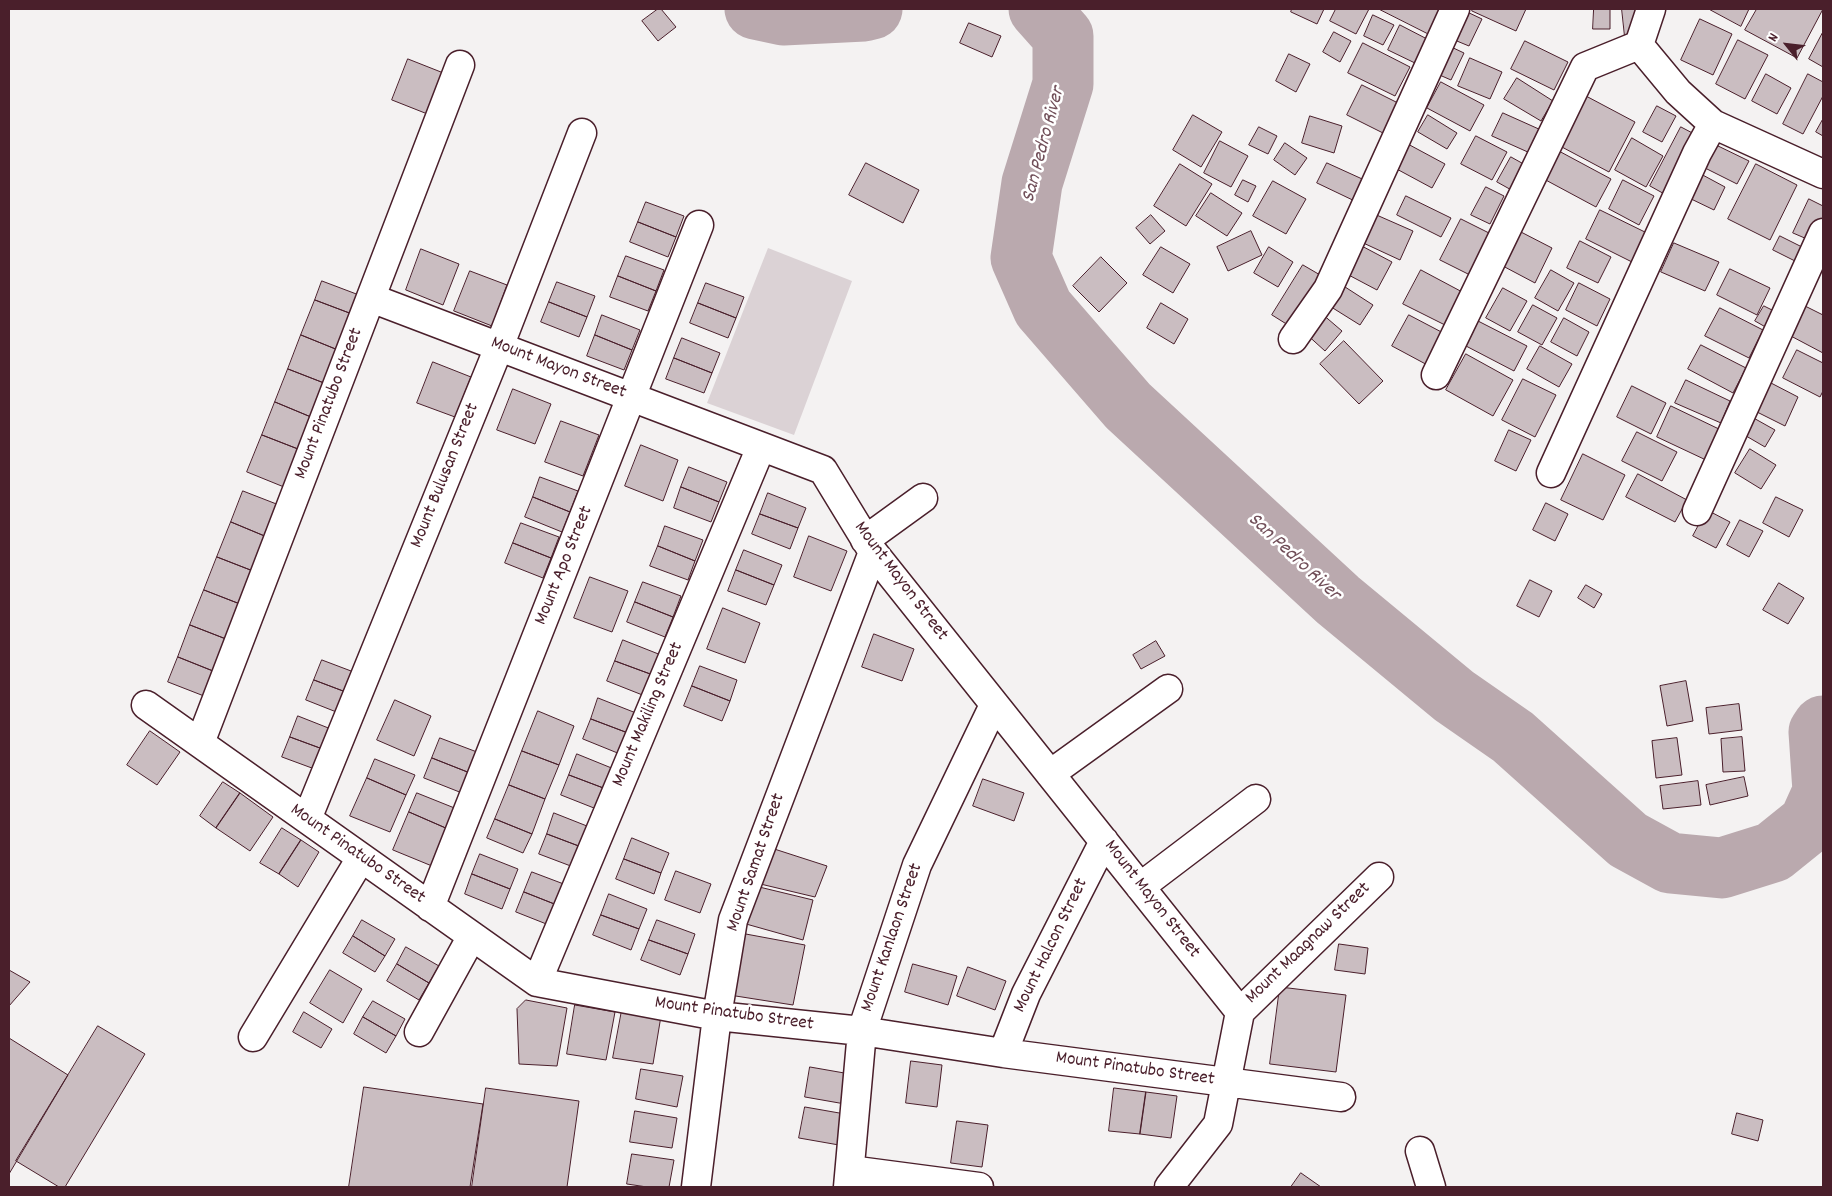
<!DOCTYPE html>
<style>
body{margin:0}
#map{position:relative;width:1832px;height:1196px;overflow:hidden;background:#f4f2f2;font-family:Dekko,sans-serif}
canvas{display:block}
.frame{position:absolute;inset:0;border:10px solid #4a1f2b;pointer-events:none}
.north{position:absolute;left:1762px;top:20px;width:50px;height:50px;-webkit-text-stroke:4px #fff;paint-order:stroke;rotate:299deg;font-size:14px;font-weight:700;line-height:20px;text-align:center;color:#4a1f2b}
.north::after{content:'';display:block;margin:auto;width:18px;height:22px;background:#4a1f2b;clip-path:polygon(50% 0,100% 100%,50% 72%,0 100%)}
</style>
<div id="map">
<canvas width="1832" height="1196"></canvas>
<div class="frame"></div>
<div class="north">N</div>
</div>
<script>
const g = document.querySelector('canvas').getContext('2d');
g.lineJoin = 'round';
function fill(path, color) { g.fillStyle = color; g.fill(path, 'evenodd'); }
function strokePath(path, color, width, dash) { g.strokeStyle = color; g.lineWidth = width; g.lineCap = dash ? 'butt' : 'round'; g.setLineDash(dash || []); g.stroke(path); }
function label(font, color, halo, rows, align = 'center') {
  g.font = font + ' Dekko,sans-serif'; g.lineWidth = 5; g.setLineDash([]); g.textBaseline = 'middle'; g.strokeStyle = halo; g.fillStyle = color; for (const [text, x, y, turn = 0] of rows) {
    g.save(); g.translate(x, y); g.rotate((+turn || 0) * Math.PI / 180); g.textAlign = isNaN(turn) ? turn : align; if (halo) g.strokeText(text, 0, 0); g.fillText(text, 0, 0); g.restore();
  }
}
const green = new Path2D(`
 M768,248L852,281L794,435L707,403Z`);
const river = new Path2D(`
 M755,9L783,15L864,11L872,9
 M1039,9L1063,36V84L1032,183L1021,258L1043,308L1128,406L1338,600L1454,696L1513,737L1628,840L1670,863L1722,868L1773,852L1809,823L1823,792
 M1823,726L1819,732L1823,791`);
const building = new Path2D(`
 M658,9H661L676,27L658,41L642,21Z
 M1292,9H1324L1317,24L1291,12Z
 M1336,9H1369L1356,34L1330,21Z
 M1379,9H1446L1433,36Z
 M1473,9H1526L1516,31L1472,11Z
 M1594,9H1610V29H1593Z
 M1622,9H1637L1640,36L1625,37Z
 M1709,9H1749L1741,26Z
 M1757,9H1823L1797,58L1745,30Z
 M1465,11L1482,19L1469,46L1452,39Z
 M1373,15L1394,25L1383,45L1364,36Z
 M1700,19L1732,34L1713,75L1681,60Z
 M969,23L1001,36L992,57L960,43Z
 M1400,25L1429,40L1417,64L1388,50Z
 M1334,32L1351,41L1340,62L1323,52Z
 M1823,32V67L1809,59Z
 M1738,40L1768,55L1745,99L1716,84Z
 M1525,41L1568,62L1554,90L1511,69Z
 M1363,43L1410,67L1395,96L1348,73Z
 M1447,45L1464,53L1451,80L1435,73Z
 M1289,54L1310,64L1296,92L1276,81Z
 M1470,58L1502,72L1490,99L1458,86Z
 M408,59L446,74L430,115L392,100Z
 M1766,74L1791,88L1777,114L1752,101Z
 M1808,74L1823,82V96L1803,134L1783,124Z
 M1517,78L1553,101L1541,121L1504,99Z
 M1441,82L1484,105L1470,131L1427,108Z
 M1362,85L1404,106L1389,136L1347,115Z
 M1586,96L1635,122L1609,172L1560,146Z
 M1657,106L1676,116L1662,142L1643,132Z
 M1503,113L1541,130L1530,153L1492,136Z
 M1193,115L1222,132L1201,167L1173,150Z
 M1428,115L1457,133L1447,149L1418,132Z
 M1310,116L1342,126L1334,153L1302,143Z
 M1823,119V136L1816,132Z
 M1259,127L1277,136L1268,154L1249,145Z
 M1681,127L1700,137L1668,196L1650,186Z
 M1476,136L1507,152L1492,180L1461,164Z
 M1632,138L1663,156L1646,187L1615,170Z
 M1220,141L1248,156L1231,187L1204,173Z
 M1285,143L1307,158L1295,175L1274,160Z
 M1406,143L1445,164L1432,188L1393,167Z
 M1714,144L1749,161L1737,184L1703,167Z
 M1557,150L1611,179L1596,207L1542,178Z
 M1511,157L1529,167L1515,192L1497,182Z
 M866,163L919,190L903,223L849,195Z
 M1327,163L1371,183L1361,204L1317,183Z
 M1180,164L1212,184L1186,226L1154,206Z
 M1756,164L1797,185L1770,240L1728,219Z
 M1699,173L1725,187L1714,210L1687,197Z
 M1243,180L1256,186L1248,202L1235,195Z
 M1623,180L1654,196L1639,225L1609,209Z
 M1273,181L1306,199L1286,234L1253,216Z
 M1486,187L1504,196L1490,224L1471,215Z
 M1211,193L1242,213L1227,236L1196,216Z
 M1406,196L1451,218L1441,237L1397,215Z
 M1809,199L1823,206V224L1814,242L1793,233Z
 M646,202L684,216L676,237L638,222Z
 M1600,210L1651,235L1636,264L1586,239Z
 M1372,213L1413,231L1400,260L1359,241Z
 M1151,215L1165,231L1150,244L1136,228Z
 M1461,219L1497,237L1476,278L1440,260Z
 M638,222L676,237L668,257L630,242Z
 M1251,231L1262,255L1228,271L1217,247Z
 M1519,231L1552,248L1535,283L1501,265Z
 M1780,236L1802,247L1795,261L1773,250Z
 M1580,241L1611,257L1598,283L1567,268Z
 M1674,243L1719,262L1705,291L1661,272Z
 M1358,244L1392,262L1377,290L1343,272Z
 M1161,247L1190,264L1173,293L1143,275Z
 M1269,247L1293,262L1278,287L1254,273Z
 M421,249L459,264L443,305L406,290Z
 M626,256L664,270L656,291L618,276Z
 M1101,257L1127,283L1099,312L1073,286Z
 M1303,265L1327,279L1296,330L1272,315Z
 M1730,269L1770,288L1757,315L1717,295Z
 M1421,270L1466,294L1449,327L1403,304Z
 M1551,270L1574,283L1558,311L1535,298Z
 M470,271L507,285L492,326L454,311Z
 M618,276L656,291L648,311L610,297Z
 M322,281L359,295L352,314L315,300Z
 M557,282L595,296L587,317L549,302Z
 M706,283L744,297L736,318L698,303Z
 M1579,283L1610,299L1597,326L1566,310Z
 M1342,285L1373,305L1360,325L1328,305Z
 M1503,288L1527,301L1510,331L1486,318Z
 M315,300L352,314L338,350L301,335Z
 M549,302L587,317L579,337L541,322Z
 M698,303L736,318L728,338L690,323Z
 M1161,303L1188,319L1174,344L1147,328Z
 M1533,305L1557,318L1542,345L1518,332Z
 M1764,306L1778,313L1769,329L1755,321Z
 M1805,306L1823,315V353L1789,335Z
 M1720,308L1763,330L1749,358L1705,336Z
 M1321,313L1342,331L1325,351L1304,332Z
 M602,315L640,330L632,350L595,335Z
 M1409,315L1449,336L1433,368L1392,346Z
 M1564,318L1589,332L1577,356L1551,342Z
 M1478,321L1527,346L1514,371L1466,346Z
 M301,335L338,350L324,383L288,369Z
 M595,335L632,350L624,370L587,356Z
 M682,338L720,353L712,373L674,358Z
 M1344,341L1383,381L1359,404L1320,364Z
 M1701,345L1746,368L1733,393L1688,369Z
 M1540,346L1572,364L1559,387L1527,369Z
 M1797,350L1823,363V391L1820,397L1783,378Z
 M1466,354L1513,380L1493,416L1446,390Z
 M674,358L712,373L704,393L666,379Z
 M433,362L471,377L455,417L417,403Z
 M288,369L324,383L311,417L275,402Z
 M1523,379L1556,395L1535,437L1502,420Z
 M1686,380L1730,401L1721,423L1675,403Z
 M1771,383L1798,397L1785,426L1757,412Z
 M1632,386L1666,403L1651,434L1617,417Z
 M513,389L551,404L535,444L497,430Z
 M275,402L311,417L298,449L262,435Z
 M1671,406L1721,430L1706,460L1657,437Z
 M1750,416L1775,430L1765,447L1741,433Z
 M561,421L599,435L583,476L545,462Z
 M1509,430L1531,440L1516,471L1495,461Z
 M1637,432L1677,452L1662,481L1622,461Z
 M262,435L298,449L284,487L247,472Z
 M641,445L678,460L663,501L625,486Z
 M1750,449L1776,465L1761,489L1735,473Z
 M1583,454L1625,475L1603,520L1561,500Z
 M689,467L727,482L719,502L681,487Z
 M1638,474L1687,500L1675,522L1626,497Z
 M540,477L578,491L570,512L533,497Z
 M681,487L719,502L711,522L674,508Z
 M243,491L279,505L267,537L231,522Z
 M768,493L806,508L798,528L760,514Z
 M533,497L570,512L562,532L525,517Z
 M1776,497L1803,510L1789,537L1763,523Z
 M1546,503L1568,514L1555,541L1533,530Z
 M1707,510L1730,522L1716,548L1693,536Z
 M760,514L798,528L790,549L752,534Z
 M1740,520L1763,531L1749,557L1727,545Z
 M231,522L267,537L253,571L217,557Z
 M521,523L559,537L551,558L513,543Z
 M665,526L703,540L695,561L658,546Z
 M809,536L847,551L831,591L794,577Z
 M513,543L551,558L543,578L505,563Z
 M658,546L695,561L688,580L650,566Z
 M744,550L782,565L774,585L736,570Z
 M217,557L253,571L240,604L204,590Z
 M736,570L774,585L766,605L728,591Z
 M590,577L628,591L612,632L574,618Z
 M1530,580L1552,591L1539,617L1517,606Z
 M643,582L681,596L673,617L635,602Z
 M1779,583L1804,598L1788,624L1763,610Z
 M1586,585L1602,594L1594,608L1578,598Z
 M204,590L240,604L226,639L190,625Z
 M635,602L673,617L665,637L627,622Z
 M723,608L760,623L745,663L707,649Z
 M190,625L226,639L213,671L178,657Z
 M874,634L914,649L902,681L862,667Z
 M623,640L661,655L653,675L615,661Z
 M1156,641L1165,656L1141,669L1133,655Z
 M178,657L213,671L204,696L168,682Z
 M322,660L359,674L351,694L314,680Z
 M615,661L653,675L645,696L607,681Z
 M700,666L737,680L730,701L692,686Z
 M314,680L351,694L344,715L306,700Z
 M1686,681L1693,721L1667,726L1660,686Z
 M692,686L730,701L722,721L684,706Z
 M598,698L636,713L628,733L591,719Z
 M395,700L431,716L414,756L377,740Z
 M1739,704L1742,730L1709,734L1706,708Z
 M538,711L574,726L559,765L522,751Z
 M298,716L336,731L328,751L290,737Z
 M591,719L628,733L620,754L583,739Z
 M150,731L180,752L157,785L127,765Z
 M290,737L328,751L320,771L282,757Z
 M1742,737L1745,771L1723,772L1721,739Z
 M440,738L477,752L470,773L432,758Z
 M1677,738L1682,775L1656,778L1652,741Z
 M522,751L559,765L545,799L509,785Z
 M577,754L614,769L606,789L569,775Z
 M432,758L470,773L462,793L424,778Z
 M375,759L415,775L406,795L367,778Z
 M569,775L606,789L599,810L561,795Z
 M1744,777L1748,796L1710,805L1706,785Z
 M367,778L406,795L390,832L350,816Z
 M983,779L1024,793L1014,821L973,806Z
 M1698,781L1701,805L1663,809L1660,786Z
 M223,782L240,793L216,828L200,816Z
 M509,785L545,799L532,834L495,819Z
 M240,793L273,817L250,851L216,828Z
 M417,793L457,809L448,829L409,812Z
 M409,812L448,829L432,866L393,850Z
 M554,813L592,828L584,848L547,834Z
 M495,819L532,834L523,853L487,838Z
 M282,828L301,840L279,874L260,863Z
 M547,834L584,848L576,868L539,854Z
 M632,838L669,853L661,873L624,859Z
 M301,840L319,852L298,887L279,874Z
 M765,846L827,866L815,897L752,882Z
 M480,854L518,869L510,889L472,874Z
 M624,859L661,873L654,894L616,879Z
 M676,871L711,884L700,913L665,900Z
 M532,872L569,886L562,907L524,892Z
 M472,874L510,889L502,909L465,894Z
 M751,885L813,900L803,940L739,922Z
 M524,892L562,907L554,927L516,912Z
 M609,894L647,909L639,929L601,915Z
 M601,915L639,929L631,950L593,935Z
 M362,920L395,939L385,956L353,936Z
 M657,920L695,934L688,954L649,940Z
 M735,932L805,945L793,1005L723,994Z
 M353,936L385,956L375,972L343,953Z
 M649,940L688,954L680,975L641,960Z
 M1339,944L1368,948L1365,974L1335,970Z
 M406,947L439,966L429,983L397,964Z
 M397,964L429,983L419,1000L387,981Z
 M913,964L957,976L948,1005L905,992Z
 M968,967L1006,981L995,1010L957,996Z
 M9,970L30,982L9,1006Z
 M330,970L362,989L343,1023L310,1003Z
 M1280,987L1346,995L1336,1072L1270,1064Z
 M526,1000L567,1008L557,1066L519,1064L517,1009Z
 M373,1001L405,1019L396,1036L363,1017Z
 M575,1005L615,1012L606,1060L567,1054Z
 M622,1010L661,1016L653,1064L613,1058Z
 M304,1012L332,1029L321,1048L293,1032Z
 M363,1017L396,1036L386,1053L354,1034Z
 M98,1026L145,1054L65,1187H59L16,1161Z
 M9,1038L68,1075L9,1174Z
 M911,1061L942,1065L937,1107L906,1103Z
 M810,1067L850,1074L845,1104L805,1097Z
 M641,1069L683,1076L677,1107L636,1099Z
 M364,1087L483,1104L470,1187H349Z
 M486,1088L579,1101L567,1187H472Z
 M1114,1088L1146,1092L1140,1134L1109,1131Z
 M1146,1092L1177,1096L1171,1138L1140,1134Z
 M805,1107L845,1114L839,1145L799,1138Z
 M635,1111L677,1118L672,1148L630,1142Z
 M1737,1113L1763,1120L1758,1141L1732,1134Z
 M957,1121L988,1125L982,1167L951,1163Z
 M632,1154L674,1160L669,1187H647L627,1184Z
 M1301,1173L1321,1187H1291Z`);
const minor = new Path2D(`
 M1651,9L1639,45L1678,92L1713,124L1823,174
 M371,298L823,470L873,552L1240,1012L1218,1124L1169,1187
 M1293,339L1328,289L1455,9
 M1436,375L1585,67L1639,45
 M1551,473L1697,153L1713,124
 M1697,511L1823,233
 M865,540L923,498
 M146,705L537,982L717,1016L862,1031L1003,1053L1341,1097
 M200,743L460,65
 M1050,774L1168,689
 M307,819L499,347L582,133
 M1140,887L1256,799
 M430,907L699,225
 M537,982L761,447
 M1240,1012L1379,877
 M419,1032L472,936
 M253,1037L361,858
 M1003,1053L1026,994L1104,841
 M1420,1151L1431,1187
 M850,1170L979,1187
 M696,1187L717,1016L733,920L873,552
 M848,1187L862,1031L917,865L994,705`);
const streetNames = [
 ["Mount Mayon Street",558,369,21],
 ["Mount Pinatubo Street",330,404,-69],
 ["Mount Bulusan Street",446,476,-68],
 ["Mount Apo Street",565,566,-68],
 ["Mount Mayon Street",900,582,53],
 ["Mount Makiling Street",649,715,-67],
 ["Mount Pinatubo Street",357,855,35],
 ["Mount Samat Street",757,863,-71],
 ["Mount Mayon Street",1151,900,52],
 ["Mount Kanlaon Street",893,938,-71],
 ["Mount Maagnaw Street",1309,944,-44],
 ["Mount Halcon Street",1052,946,-64],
 ["Mount Pinatubo Street",734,1015,8],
 ["Mount Pinatubo Street",1135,1070,8]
];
const waterNames = [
 ["San Pedro River",1045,145,-75],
 ["San Pedro River",1293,558,43]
];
fill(green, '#dbd2d5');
strokePath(river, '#baa9ae', 61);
fill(building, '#cabdc1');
strokePath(building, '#4a1f2b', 1);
strokePath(minor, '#4a1f2b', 31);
strokePath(minor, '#fff', 28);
label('19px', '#4a1f2b', '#fff', streetNames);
label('italic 20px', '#714f59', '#fff', waterNames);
</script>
